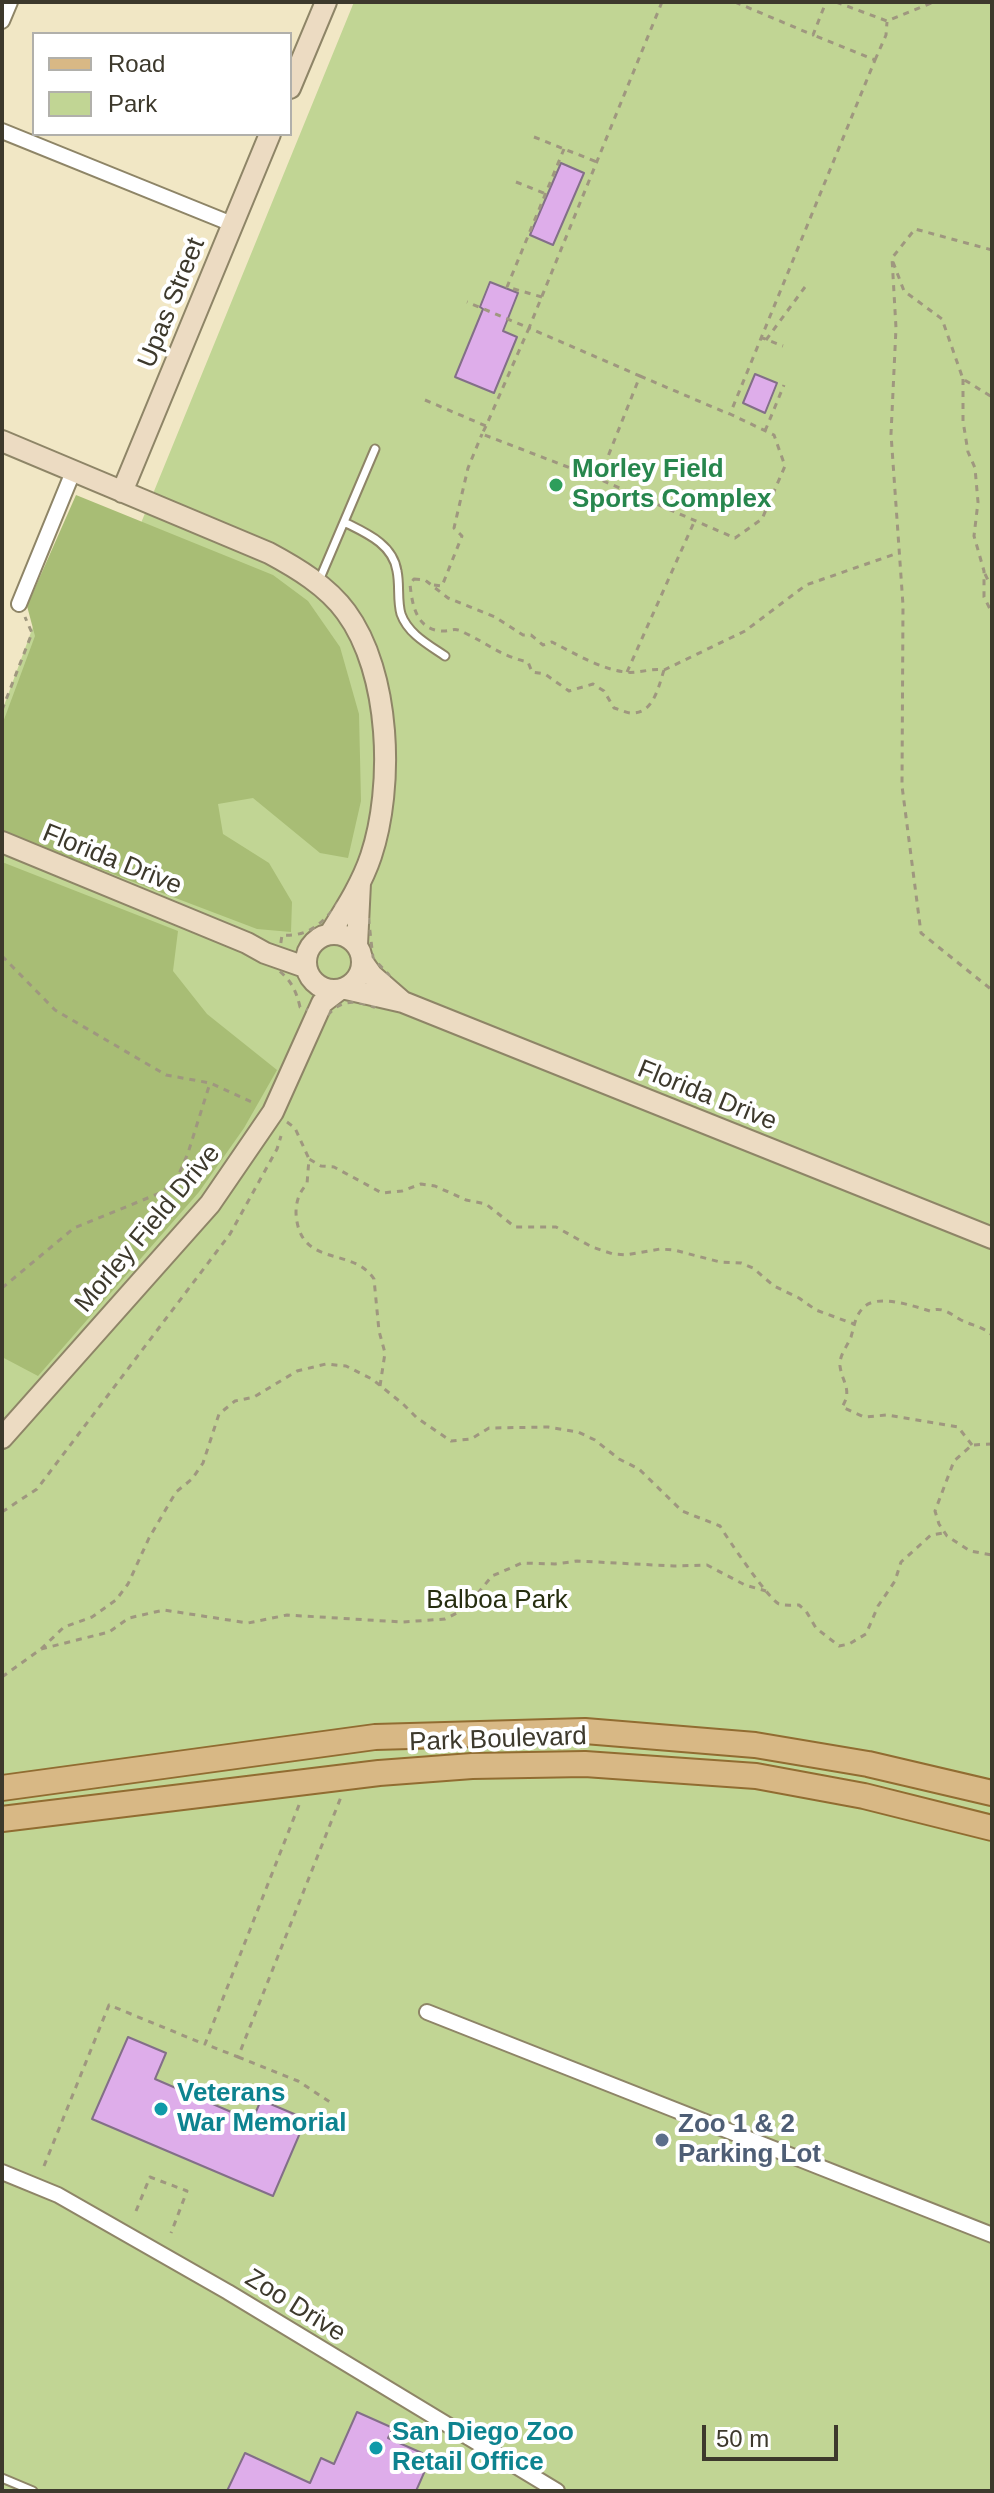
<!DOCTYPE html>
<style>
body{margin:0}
#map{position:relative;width:994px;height:2493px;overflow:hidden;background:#f1e7c5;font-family:Helvetica,sans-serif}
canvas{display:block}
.frame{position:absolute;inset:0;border:4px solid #3d392c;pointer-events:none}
.legend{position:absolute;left:32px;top:32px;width:260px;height:104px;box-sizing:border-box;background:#fff;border:2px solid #b1b0ab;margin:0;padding:10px 14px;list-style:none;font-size:24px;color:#3d392c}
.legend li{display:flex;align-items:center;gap:16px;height:40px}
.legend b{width:40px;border:2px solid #b1b0ab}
.scale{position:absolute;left:702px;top:2425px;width:136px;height:36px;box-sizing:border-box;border:4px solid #3d392c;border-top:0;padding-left:10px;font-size:24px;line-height:28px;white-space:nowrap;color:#3d392c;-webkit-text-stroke:6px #fff;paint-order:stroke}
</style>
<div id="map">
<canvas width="994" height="2493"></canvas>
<div class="frame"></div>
<ul class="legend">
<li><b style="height:10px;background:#d8b885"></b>Road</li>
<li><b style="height:22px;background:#c1d594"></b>Park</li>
</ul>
<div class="scale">50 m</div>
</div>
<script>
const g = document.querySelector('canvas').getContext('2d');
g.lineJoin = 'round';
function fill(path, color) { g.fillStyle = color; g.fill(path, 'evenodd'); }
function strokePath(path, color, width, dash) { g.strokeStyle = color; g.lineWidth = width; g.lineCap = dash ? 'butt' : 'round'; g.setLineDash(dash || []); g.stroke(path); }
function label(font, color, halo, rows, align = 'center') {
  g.font = font + ' Helvetica,sans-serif'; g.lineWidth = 8; g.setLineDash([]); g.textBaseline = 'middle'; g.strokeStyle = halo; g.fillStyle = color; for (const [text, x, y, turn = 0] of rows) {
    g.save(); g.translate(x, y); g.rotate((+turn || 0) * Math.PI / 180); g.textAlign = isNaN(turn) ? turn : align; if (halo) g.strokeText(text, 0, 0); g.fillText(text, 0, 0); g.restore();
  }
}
const green = new Path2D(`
 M354,2H992V2491H2V711L37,616L141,523Z`);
const forest = new Path2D(`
 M76,495L273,575L308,601L340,647L359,714L361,801L348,858L320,853L253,798L218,804L223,834L269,863L292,902L291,932L257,929L2,832V725L35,636L27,606Z
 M2,862L178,931L173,971L207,1014L277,1070L244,1128L199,1192L38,1376L2,1357Z`);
const building = new Path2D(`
 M561,163L584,173L553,245L530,235Z
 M490,282L518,293L503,331L517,337L494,393L455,377L483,309L480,307Z
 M755,374L777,383L765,413L743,403Z
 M128,2037L166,2053L155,2079L252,2121L261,2100L306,2119L273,2196L92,2119Z
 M357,2412L393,2428L388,2438L431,2457L416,2491H227L245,2453L310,2483L321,2458L334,2464Z`);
const path = new Path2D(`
 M662,2L529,328L640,376L599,479L735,538L762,519L785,466L774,435L730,414L875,60L813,35
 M735,2L813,35L826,2
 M836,2L887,21L934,2
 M875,60L886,35L887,22
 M534,137L597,162
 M516,182L546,194
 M992,250L915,229L892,258L896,328L891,434L903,605L902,786L921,933L992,990
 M893,262L904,291L942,319L963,379L992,397
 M542,297L507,287L564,149
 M760,337L783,346
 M766,340L805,287
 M640,376L729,414
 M963,379V421L968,452L975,468L978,502L974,536L984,571V597L992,613
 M425,400L486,426L529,328L467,302
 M486,426L482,434L599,479
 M765,431L784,385
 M985,574L988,580L992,582
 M414,579L425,580L448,598L495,617L523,635H531L543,645L552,642C574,653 600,669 625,672C638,674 649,668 664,670C659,685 654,712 634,713C628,714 619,709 614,708L604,691L593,684L569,691L545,674L532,672L528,662C501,656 488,644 465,633C453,626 452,632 441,631C416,629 412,604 410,584Z
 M434,585L442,586L462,536L454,528L468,468L482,434
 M664,670L745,631L806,585L898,553
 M627,672L695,520
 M2,710L32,633L25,617
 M338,903L368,914L373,958L389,975L374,1007C353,1000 341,999 326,1017L300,1007C296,990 291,980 277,969L282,935C309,937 323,923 338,903Z
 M2,956L55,1010L166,1075L210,1083L256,1104
 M287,1122L295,1128L309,1159
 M2,1288L74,1228L160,1193L176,1181L188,1153L210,1083
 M380,1386L385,1353L379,1331L374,1279C353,1246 299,1269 296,1213C296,1202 299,1192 307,1184L309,1159L321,1166L334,1167L382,1193L402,1191L421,1184L435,1186L466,1200L486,1204L515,1227H556L592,1247L613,1254L626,1255L660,1249L674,1250L720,1262L741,1263L753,1268L774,1286L799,1298L816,1310L854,1324
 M992,1444L972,1445L954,1461L935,1511L939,1524L947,1536L970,1551L992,1555
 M972,1445L958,1427L887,1415L864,1417L842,1407C853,1390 842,1382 840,1366C839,1355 848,1345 851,1337C854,1327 855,1316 863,1308C876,1293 913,1306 930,1311C943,1306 950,1314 961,1320C973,1326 982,1326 992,1335
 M2,1512L37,1489L230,1234L277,1149L281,1136
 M41,1649L109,1632L129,1618L164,1610L248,1623L287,1615L402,1622L445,1619L465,1609L492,1576L522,1563L555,1564L577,1561L674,1566L707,1565L745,1585L766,1591
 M2,1677L41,1649L64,1627L92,1617L116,1600L128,1584L149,1538L176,1492L192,1479L203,1463L219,1414L235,1401L254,1397L297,1371L326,1364L346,1366L372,1379L403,1404L417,1418L451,1441L471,1439L489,1428L548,1427L578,1432L595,1440L619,1459L639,1469L682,1511L720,1526C727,1538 770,1601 779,1604C785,1606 793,1605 799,1605L806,1611L816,1628L839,1646L849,1644L866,1634L878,1606L895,1581L901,1562L931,1535L943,1533
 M299,1805L205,2044L238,2057L341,1797
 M238,2057L298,2081L333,2104
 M44,2166L109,2005L204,2044
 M136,2211L150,2177L187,2191L171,2233`);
const lane = new Path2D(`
 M344,522C366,533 393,544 397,571C400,585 397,600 401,614C408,634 429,645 445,656
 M318,583L375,449
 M2,2478L33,2491`);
const street = new Path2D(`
 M2,21L10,2
 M2,131L232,224
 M19,604L73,472
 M427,2012L992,2235
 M2,2172L58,2195L228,2292L557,2491`);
const secondary = new Path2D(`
 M290,88L326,2
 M2,441L269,553C297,568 327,586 346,612C391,673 394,787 371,856C362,883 346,908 331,932
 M122,492L270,134
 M2,842L247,943L265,953L305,967
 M306 962a28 28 0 1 1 56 0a28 28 0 1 1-56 0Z
 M357,945L360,883
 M362,961L372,975L403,1002
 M346,989L403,1002L992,1238
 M2,1438L210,1204L273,1112L322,1003L339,990`);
const primary = new Path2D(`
 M2,1788L375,1737L585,1731L755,1745L868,1764L992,1793
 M2,1819L379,1773L472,1766L585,1764L756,1776L864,1796L992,1828`);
const markers = [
 [556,485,8,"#2e9e5b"],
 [161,2109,8,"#0f9aa8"],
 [662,2140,8,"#5c6f8a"],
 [376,2448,8,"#0f9aa8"]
];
const streetNames = [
 ["Upas Street",172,303,-68],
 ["Florida Drive",112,860,22],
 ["Florida Drive",707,1096,22],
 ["Morley Field Drive",148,1229,-50],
 ["Park Boulevard",498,1740,-2],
 ["Zoo Drive",295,2306,32]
];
const leisureNames = [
 ["Morley Field",572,470],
 ["Sports Complex",572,500]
];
const parkNames = [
 ["Balboa Park",497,1601]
];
const cultureNames = [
 ["Veterans",177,2094],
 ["War Memorial",177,2124],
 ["San Diego Zoo",392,2433],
 ["Retail Office",392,2463]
];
const serviceNames = [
 ["Zoo 1 & 2",678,2125],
 ["Parking Lot",678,2155]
];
fill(green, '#c1d594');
fill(forest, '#a8bd75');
fill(building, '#deadea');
strokePath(building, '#836f88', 2);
strokePath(lane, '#8e8567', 11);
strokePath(street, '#8e8567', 18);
strokePath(secondary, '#8e8567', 24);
strokePath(primary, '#916c31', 28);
strokePath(path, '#9f977f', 3, [6, 6]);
strokePath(lane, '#fff', 7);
strokePath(street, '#fff', 14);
strokePath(secondary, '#ecdbc2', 20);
strokePath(primary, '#d8b885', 24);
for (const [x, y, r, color] of markers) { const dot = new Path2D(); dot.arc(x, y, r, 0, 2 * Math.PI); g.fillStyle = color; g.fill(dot); strokePath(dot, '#fff', 3); }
label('26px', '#3d392c', '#fff', streetNames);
label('bold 26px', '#27864d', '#fff', leisureNames, 'left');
label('26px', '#262e0f', '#fff', parkNames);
label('bold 26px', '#0d838f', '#fff', cultureNames, 'left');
label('bold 26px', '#4e5e75', '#fff', serviceNames, 'left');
</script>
